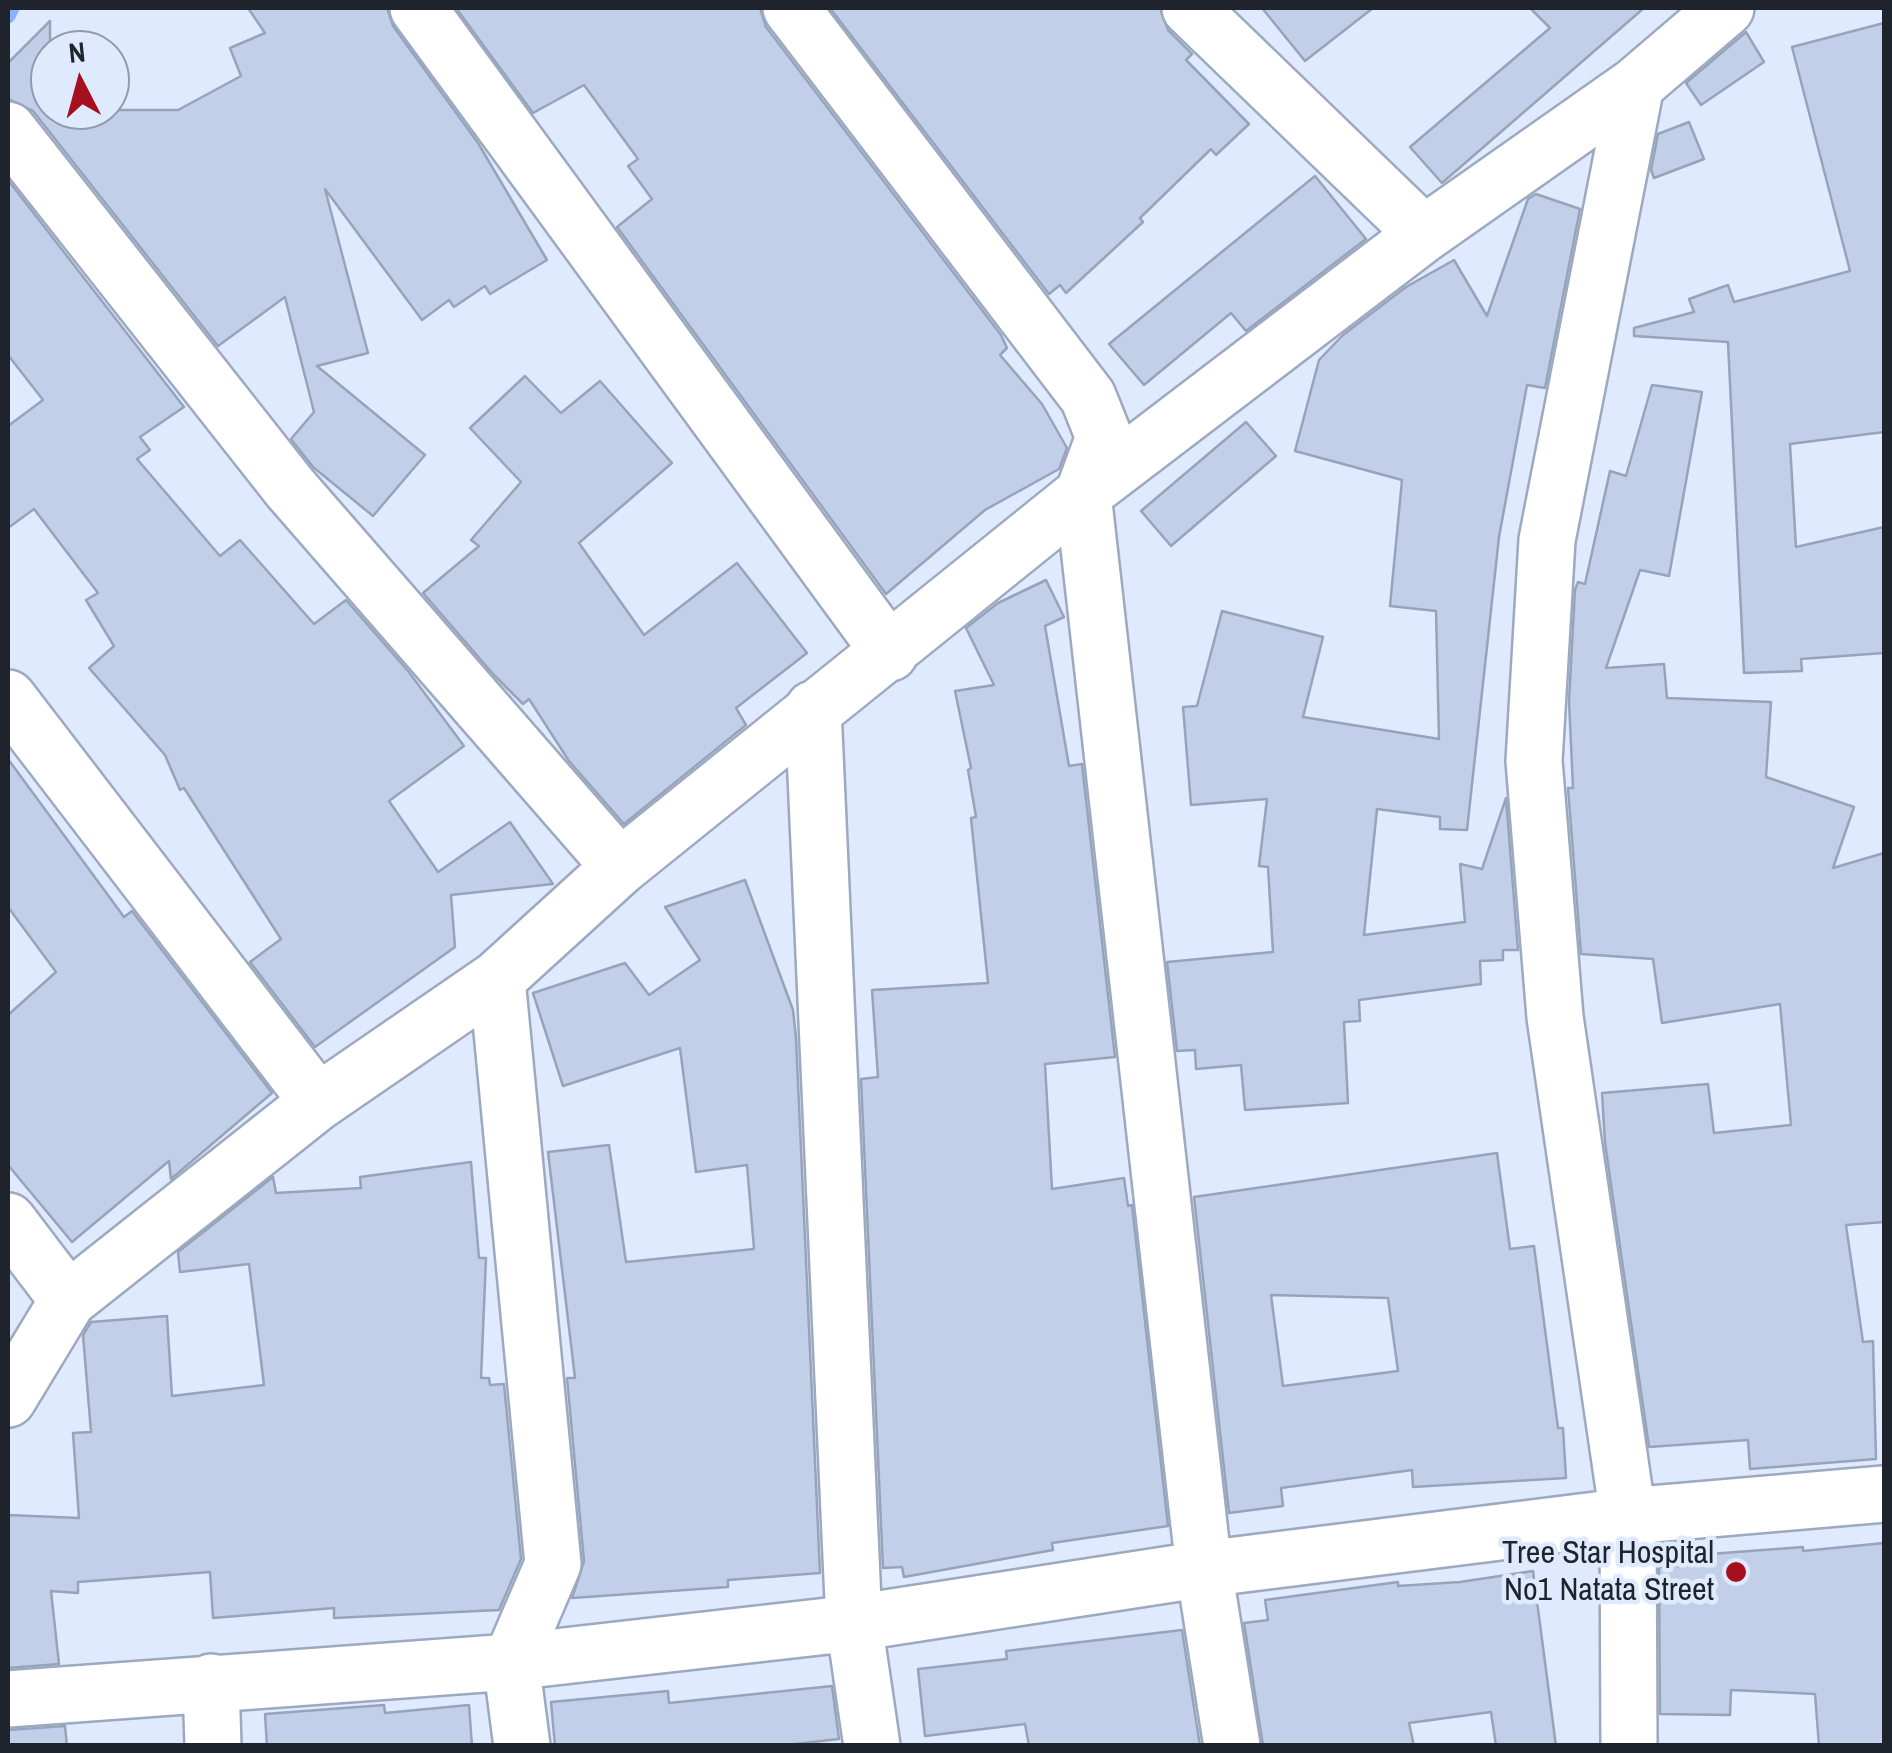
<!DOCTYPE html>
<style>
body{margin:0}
#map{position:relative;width:1892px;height:1753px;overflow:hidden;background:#e0eaff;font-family:"Archivo Narrow",sans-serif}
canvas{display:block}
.frame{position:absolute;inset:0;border:10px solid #1e232c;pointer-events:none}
.north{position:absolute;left:30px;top:30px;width:100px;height:100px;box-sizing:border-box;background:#e0eaff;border:2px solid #929aab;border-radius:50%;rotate:354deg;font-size:28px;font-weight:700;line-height:40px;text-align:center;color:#1e232c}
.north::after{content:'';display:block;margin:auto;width:35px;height:45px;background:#a60f1d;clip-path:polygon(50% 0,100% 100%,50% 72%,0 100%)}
</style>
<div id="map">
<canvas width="1892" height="1753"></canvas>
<div class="frame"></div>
<div class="north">N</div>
</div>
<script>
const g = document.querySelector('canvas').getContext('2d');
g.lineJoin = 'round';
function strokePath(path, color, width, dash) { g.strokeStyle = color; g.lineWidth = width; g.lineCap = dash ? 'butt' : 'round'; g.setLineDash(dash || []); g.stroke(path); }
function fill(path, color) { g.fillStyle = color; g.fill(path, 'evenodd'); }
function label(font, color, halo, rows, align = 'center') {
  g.font = font + ' "Archivo Narrow",sans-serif'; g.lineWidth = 9; g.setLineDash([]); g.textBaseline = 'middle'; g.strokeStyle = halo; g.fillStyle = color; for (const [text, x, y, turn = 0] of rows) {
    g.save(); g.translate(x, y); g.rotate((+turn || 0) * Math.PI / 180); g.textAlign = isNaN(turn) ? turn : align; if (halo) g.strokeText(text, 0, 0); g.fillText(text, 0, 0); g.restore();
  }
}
const stream = new Path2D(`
 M8,16L12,8`);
const building = new Path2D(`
 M248,8H387L393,26L478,143L547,260L490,294L485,286L454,307L449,300L422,320L325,189L368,353L317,366L425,455L373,516L313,467L291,439L314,412L285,297L218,346L33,111L8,99V63L50,21V110H178L241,76L230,48L265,33Z
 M456,8H760L766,27L1001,335L1007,348L1000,355L1042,404L1067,448L1059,469L985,510L886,594L617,227L652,199L628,166L638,159L584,85L533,113Z
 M830,8H1160L1168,30L1192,54L1186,60L1249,124L1216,155L1211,149L1140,218L1143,222L1066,293L1060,285L1049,294Z
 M1262,8H1373L1305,61Z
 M1530,8H1644L1442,183L1410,147L1550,28Z
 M1884,23V432L1790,444L1796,547L1884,527V653L1801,659L1802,671L1744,673L1728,342L1634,336V328L1694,312L1689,299L1728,285L1734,302L1850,271L1792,47Z
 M1746,32L1764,62L1701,105L1686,83Z
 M1689,122L1704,159L1654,178L1651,170L1658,134Z
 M1315,176L1366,239L1246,331L1231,313L1144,385L1109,344Z
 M8,180L184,407L140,437L150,450L137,459L220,556L240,540L314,624L346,600L408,671L464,746L389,801L438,872L510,822L553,884L451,895L455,947L315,1047L250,962L281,939L184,788L180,790L165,755L89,668L114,646L86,600L98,593L34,509L8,528V426L43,400L8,355Z
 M1536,194L1580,209L1545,388L1527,385L1499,537L1467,830L1440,829V817L1377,809L1364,935L1465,922L1460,864L1482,869L1506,798L1518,950H1503V960L1480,961L1481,984L1359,1000L1360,1021L1344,1022L1348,1103L1245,1110L1241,1065L1196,1069L1195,1050L1177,1051L1167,962L1273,952L1268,867L1259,866L1267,799L1191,805L1183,707L1197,706L1222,611L1323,637L1303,717L1439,739L1436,611L1390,606L1402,480L1295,451L1319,360L1343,335L1406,287L1454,260L1487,316L1528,199Z
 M525,376L561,413L600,381L672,463L579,543L644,635L737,563L807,653L736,708L746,725L624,824L569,761L529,699L523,704L494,675L423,593L479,546L471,540L521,482L470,428Z
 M1652,385L1702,392L1669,576L1640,570L1606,668L1664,664L1667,698L1771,702L1766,777L1854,807L1833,868L1884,853V1222L1846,1225L1863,1342L1873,1341L1876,1459L1750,1469L1748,1440L1649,1447L1605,1143L1602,1093L1708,1084L1714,1133L1791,1125L1780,1004L1662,1023L1653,959L1581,954L1568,788H1573L1569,701L1575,590L1578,582L1585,584L1610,471L1626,476Z
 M1246,422L1276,456L1171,546L1141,511Z
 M1046,580L1064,617L1045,626L1069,766L1082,764L1115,1057L1045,1064L1052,1189L1124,1178L1128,1206L1132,1205L1168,1526L1052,1543L1053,1550L904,1577L902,1567L883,1568L861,1079L878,1077L872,990L988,983L971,818L976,817L968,770L971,768L955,691L994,685L966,628L998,603Z
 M8,759L124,917L132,911L272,1093L171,1179L169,1161L72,1242L8,1165V1015L56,972L8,907Z
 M745,880L793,1010L796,1038L820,1573L728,1580V1587L572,1598L584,1561L567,1378H575L548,1152L609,1145L626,1262L754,1249L747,1165L696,1172L680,1048L563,1086L533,993L625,963L649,995L700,960L665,907Z
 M1497,1153L1510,1249L1534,1246L1558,1428H1563L1566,1478L1413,1487L1412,1470L1281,1488L1283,1506L1229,1513L1194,1197ZM1271,1295L1388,1298L1398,1371L1283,1386Z
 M471,1162L479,1258H486L481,1378H489L490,1385L504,1384L521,1559L499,1610L334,1618V1608L213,1618L210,1572L78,1582V1593L51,1591L59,1664L8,1668V1515L79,1518L73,1433L91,1432L83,1335L91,1322L167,1316L172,1396L264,1385L249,1264L180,1272L178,1252L273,1177L276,1193L361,1188L360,1177Z
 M1884,1543V1746H1819L1815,1694L1731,1690L1730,1715L1660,1714L1659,1567L1710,1564V1554L1803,1547V1551Z
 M1533,1571L1556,1746H1496L1491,1712L1409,1723L1414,1746H1263L1244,1623L1268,1620L1265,1600L1398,1582V1586L1460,1582Z
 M1182,1630L1200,1746H1029L1025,1724L925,1736L918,1669L1007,1659L1006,1651Z
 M832,1686L839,1739L778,1746H555L551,1702L668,1691L669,1703Z
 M384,1705L385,1713L469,1705L472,1746H267L265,1714Z
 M65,1726L67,1746H8V1730Z`);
const minor = new Path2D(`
 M418,8L890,653
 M791,8L1088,397L1104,437L1083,494L1204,1569L1232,1746
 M1190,8L1424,234
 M8,130L290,488L620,867
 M8,698L318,1102
 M813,709L854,1623L872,1746
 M497,979L553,1564L511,1662L522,1746
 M8,1221L68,1300
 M8,1399L68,1300L318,1102L497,979L620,867L1083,494L1424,234L1636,85L1726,8
 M211,1682L213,1746
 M8,1699L511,1662L854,1623L1204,1569L1628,1516L1884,1494
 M1629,1746L1628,1516L1555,1017L1534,761L1547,540L1636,85`);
const markers = [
 [1736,1572,12,"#a60f1d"]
];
const poiNames = [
 ["Tree Star Hospital",1714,1554],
 ["No1 Natata Street",1714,1591]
];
strokePath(stream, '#8cb1fd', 15);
fill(building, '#c2cfe8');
strokePath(building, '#96a3ba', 2.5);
strokePath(minor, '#9ca9c0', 60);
strokePath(minor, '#fff', 55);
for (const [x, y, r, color] of markers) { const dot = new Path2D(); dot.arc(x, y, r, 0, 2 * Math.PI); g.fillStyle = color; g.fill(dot); strokePath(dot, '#e0eaff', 4); }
label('32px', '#1e232c', '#e0eaff', poiNames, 'right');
</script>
